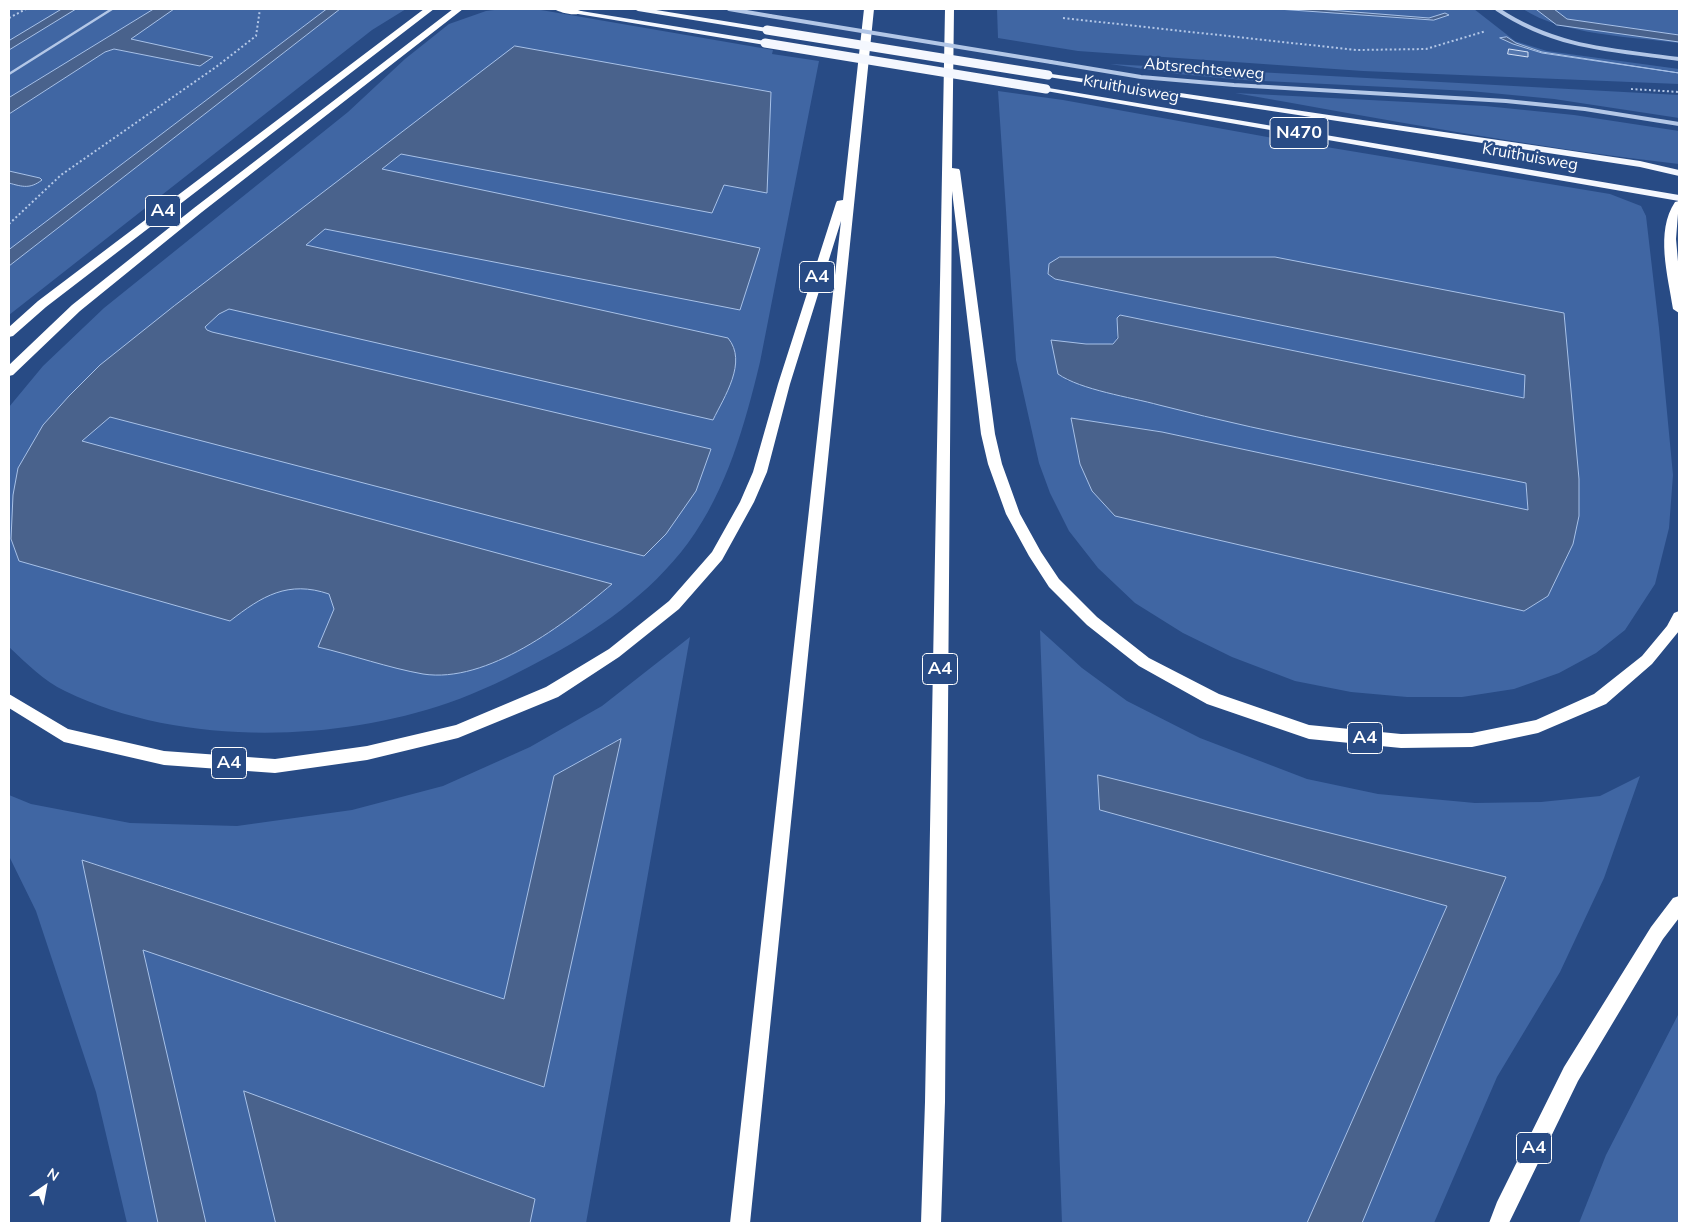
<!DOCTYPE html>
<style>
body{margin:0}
#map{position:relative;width:1688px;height:1232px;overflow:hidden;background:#284b85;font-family:Mulish,sans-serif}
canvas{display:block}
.frame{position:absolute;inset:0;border:10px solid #fff;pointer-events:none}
.north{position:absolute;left:20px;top:1162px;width:50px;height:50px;-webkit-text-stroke:4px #284b85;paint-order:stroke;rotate:33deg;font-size:14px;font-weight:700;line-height:20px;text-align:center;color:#fff}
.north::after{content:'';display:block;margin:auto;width:18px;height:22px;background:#fff;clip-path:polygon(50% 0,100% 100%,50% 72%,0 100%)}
</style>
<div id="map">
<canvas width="1688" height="1232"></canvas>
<div class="frame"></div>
<div class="north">N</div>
</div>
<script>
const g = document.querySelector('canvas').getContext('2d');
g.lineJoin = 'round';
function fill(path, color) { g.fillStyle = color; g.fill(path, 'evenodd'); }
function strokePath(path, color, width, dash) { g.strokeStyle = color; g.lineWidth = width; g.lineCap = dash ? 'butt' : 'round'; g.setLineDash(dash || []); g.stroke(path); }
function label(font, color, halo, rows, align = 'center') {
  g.font = font + ' Mulish,sans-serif'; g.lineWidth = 4.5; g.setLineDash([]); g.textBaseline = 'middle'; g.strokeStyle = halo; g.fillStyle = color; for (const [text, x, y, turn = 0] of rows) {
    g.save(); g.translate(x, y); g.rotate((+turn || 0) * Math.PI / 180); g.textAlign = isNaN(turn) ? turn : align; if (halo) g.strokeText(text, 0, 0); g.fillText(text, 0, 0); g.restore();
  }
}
const green = new Path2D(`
 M9,9H154L9,98Z
 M174,9H327L9,250V183L27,187L40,178L9,171V114L105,52L114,49L200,66L130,38Z
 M340,9H406L372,30L9,315V266Z
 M502,9L541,10L773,50L772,54L819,61L760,362C745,424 727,490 688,543C650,594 596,632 540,661C510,677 480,692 448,703C332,743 177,746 65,691C44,681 26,663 9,647V407L43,366L104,308L348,112L405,59L449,24L486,11Z
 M997,9H1474L1515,41L1547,51L1679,69V84L1363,71L1078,51L998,38Z
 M1523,9H1679V43C1633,37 1562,35 1523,9Z
 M1110,64L1679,95V118L1554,99L1470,91L1243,80L1178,74Z
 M998,91L1063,100L1284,140L1610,194L1641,206L1646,216L1659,328L1673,475L1669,528L1655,584L1625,630L1596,653L1559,673L1514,689L1462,697H1407L1351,692L1295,681L1232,657L1183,633L1135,603L1098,568L1069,531L1050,493L1039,463L1016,360ZM1055,279L1564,313L1573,544L1548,596L1524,611L1115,516L1080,464L1071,418L1162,432L1528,511L1526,483L1211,418L1066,380L1086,344L1107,345L1116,342L1120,315L1525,398V375Z
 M1235,93L1485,106L1574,115L1679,131V164C1530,147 1383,119 1235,93Z
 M1040,630L1082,668L1127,701L1200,738L1307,779L1378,794L1475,803L1541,802L1600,796L1640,776L1604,878L1560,972L1497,1077L1434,1223H1362L1506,877L1098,775L1100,810L1447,906L1307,1223H1062Z
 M690,637L586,1223H530L535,1199L245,1092L276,1223H206L142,949L544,1087L620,739L554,776L504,999L83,860L158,1223H127L96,1092L36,911L9,856V795L31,804L130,823L237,826L352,810L443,786L530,747L602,706Z
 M1679,1013V1223H1579L1606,1155Z`);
const water = new Path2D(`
 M62,9H76L9,50V41Z
 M154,9H174L131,39L213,57L200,66L114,49L105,52L9,114V98Z
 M327,9H340L9,266V250Z
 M1278,9H1317L1429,18L1445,13L1449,15L1434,20Z
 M1536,9H1554L1567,19L1679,35V42L1557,25Z
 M1507,37L1516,43L1542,52L1679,73L1542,53L1513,44L1500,38Z
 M515,46L771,92L767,193L724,185L712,213L401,154L382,169L760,248L740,310L325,229L306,245L728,338C748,362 724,397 713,420L229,309L219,314L205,327L207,330L212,332L711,449L696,491L666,534L644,556L110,417L82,441L612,584C565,624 487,684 423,674C389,668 352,655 318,647L334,609L329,594C288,580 262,596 230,621L19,561L11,539L13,495L18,468L43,425L69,396L100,365L174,306Z
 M9,171L40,178L42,180C30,189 23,187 9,183Z
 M1060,257H1275L1564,313L1579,479V516L1573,544L1548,596L1524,611L1115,516L1092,491L1080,464L1071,418L1162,432L1528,510L1526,483C1404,458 1280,436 1159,405C1130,397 1081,390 1058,374L1051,340L1086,344H1113L1118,338L1117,318L1120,315L1524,398L1525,375L1055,279L1048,274L1049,264Z
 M621,739L544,1087L143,950L206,1223H158L82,860L504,999L554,776Z
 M1098,775L1506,877L1362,1223H1307L1447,906L1100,810Z
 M244,1091L535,1199L530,1223H276Z`);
const building = new Path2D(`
 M1509,49L1528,52V57L1508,54Z`);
const path = new Path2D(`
 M9,18L26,9
 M1063,18L1356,50L1426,49L1486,31
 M1631,89L1679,92
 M9,224L61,175L216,67L256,36L260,9`);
const lane = new Path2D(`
 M9,74L112,9`);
const street = new Path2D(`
 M729,9L770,16
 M1497,9C1555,48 1612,50 1679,59
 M1051,62L1141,77L1234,85L1506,101L1585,109L1679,124`);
const primary = new Path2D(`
 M634,9H650L767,28L771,30L767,32L638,11Z
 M575,10L765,41L769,43L765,45L578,14H575Z
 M1045,73L1640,161L1679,170V176L1640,167L1048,77L1044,75Z
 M1043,87L1679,195V201L1046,91H1043Z`);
const highway = new Path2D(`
 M424,9H434L46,307L13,336L9,337V327L38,301Z
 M453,9H463L202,212L80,311L13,375L9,376V365L72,305L194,208Z
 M554,9H575L583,12C576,17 561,13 554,9Z
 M864,9H874L750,1223H730L841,221L790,384L767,472L754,502L722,560L679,609L619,657L558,697L458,738L367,760L275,773L164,765L64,742L9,708V694L68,729L164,751L275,759L367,746L456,725L546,687L609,649L669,601L712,552L740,502L753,472L778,384L836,203L837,201L843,200Z
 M945,9H954L952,168L959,169L960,171L995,434L1002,464L1020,514L1041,552L1059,579L1097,617L1149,658L1219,694L1309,725L1401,734L1472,733L1536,720L1594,694L1642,656L1667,626L1674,613L1679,611V631L1652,664L1606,704L1538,733L1472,747L1401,748L1309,739L1207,704L1139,666L1087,625L1049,587L1029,556L1006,514L988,464L981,434L952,191L945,1102L941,1223H921L925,1102Z
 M1679,201L1676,239L1679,273V313L1673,309C1668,275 1655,232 1675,202Z
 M1679,896V918L1663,939L1578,1081L1509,1223H1489L1497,1202L1564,1067L1651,927L1673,898Z`);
const streetBridge = new Path2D(`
 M770,16L1051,62`);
const primaryBridge = new Path2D(`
 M767,30L1048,75
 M765,43L1046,89`);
const farStreetnames = [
 ["Abtsrechtseweg",1204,69,5],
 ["Kruithuisweg",1131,89,10],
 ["Kruithuisweg",1530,157,10]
];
const shields = [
 [1299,133,58],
 [163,211,35],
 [817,277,35],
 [940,669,35],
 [1365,738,35],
 [229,763,35],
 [1534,1148,35]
];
const shieldNames = [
 ["N470",1299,133],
 ["A4",163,211],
 ["A4",817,277],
 ["A4",940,669],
 ["A4",1365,738],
 ["A4",229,763],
 ["A4",1534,1148]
];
fill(green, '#4066a3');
fill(water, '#49628c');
strokePath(water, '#a7c1e8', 1);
fill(building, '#5577ae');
strokePath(building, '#d6e2f6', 1);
strokePath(path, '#b3c7e7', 2, [2, 2.5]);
strokePath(lane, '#b3c7e7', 2.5);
strokePath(street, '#b3c7e7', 4);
fill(primary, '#f4f7fe');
fill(highway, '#fff');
strokePath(streetBridge, '#b3c7e7', 4);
strokePath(primaryBridge, '#f4f7fe', 9);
label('16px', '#fff', '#284b85', farStreetnames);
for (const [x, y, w] of shields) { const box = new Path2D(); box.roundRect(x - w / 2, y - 15.5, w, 31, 4); g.fillStyle = '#284b85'; g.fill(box); strokePath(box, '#fff', 1); }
label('bold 18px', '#fff', null, shieldNames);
</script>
